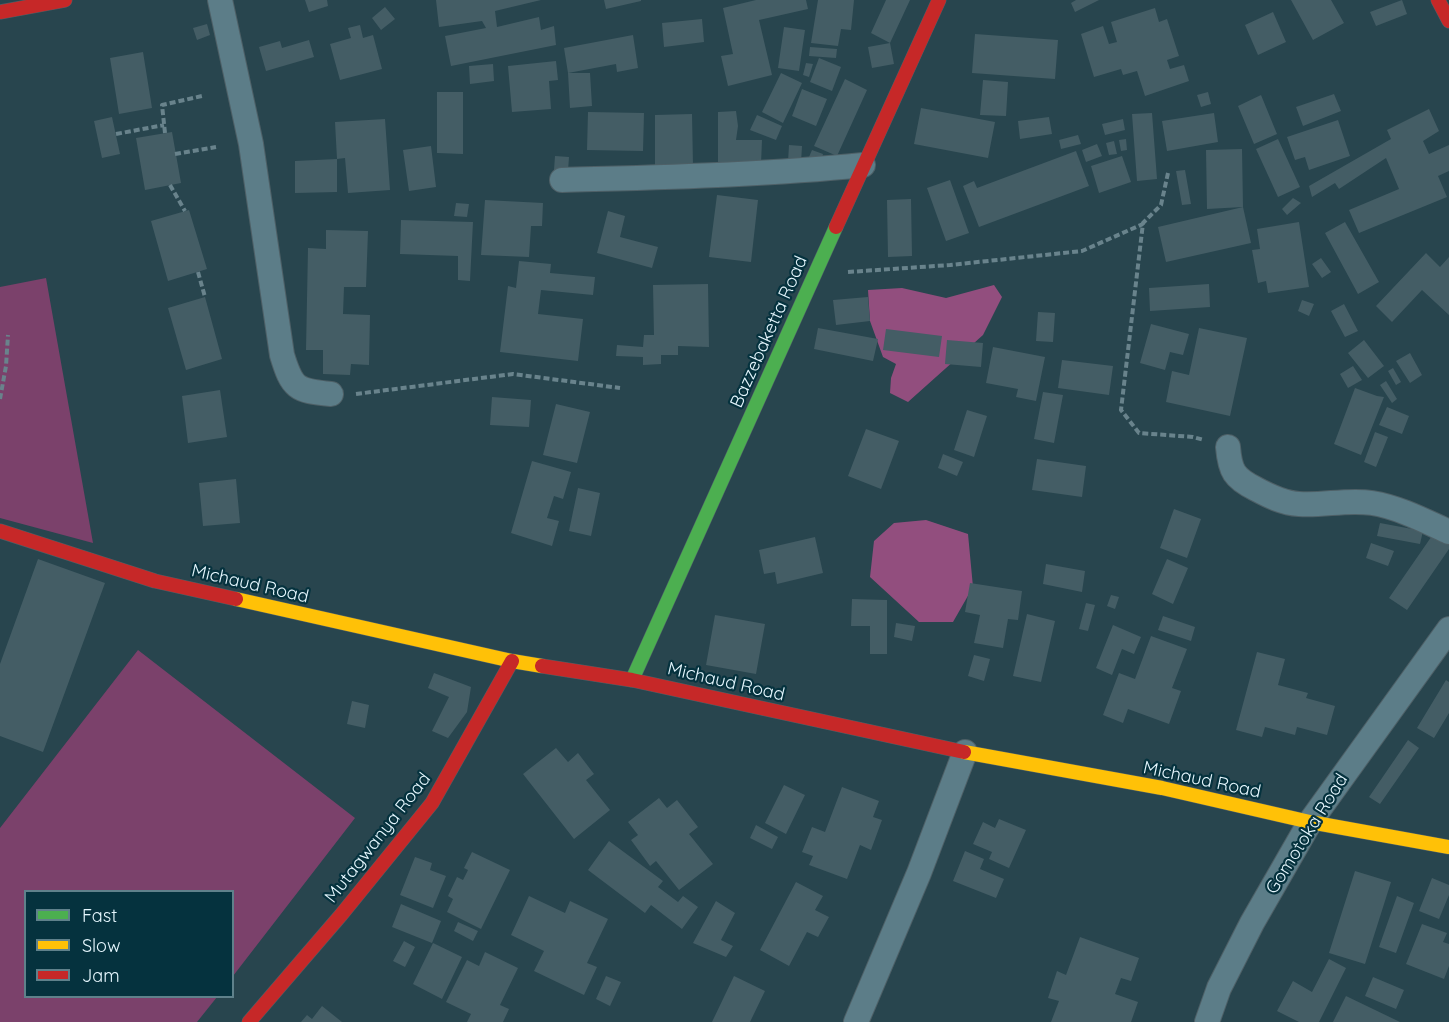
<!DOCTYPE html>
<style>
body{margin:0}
#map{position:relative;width:1449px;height:1022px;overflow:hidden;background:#28454e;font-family:Quicksand,sans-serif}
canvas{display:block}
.legend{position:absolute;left:24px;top:890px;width:210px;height:108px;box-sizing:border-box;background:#05323e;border:2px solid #5f818b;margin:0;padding:8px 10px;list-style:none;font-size:18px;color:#e6f7fe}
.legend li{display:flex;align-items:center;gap:12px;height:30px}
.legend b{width:30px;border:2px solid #5f818b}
</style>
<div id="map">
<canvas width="1449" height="1022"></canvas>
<ul class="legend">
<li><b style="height:8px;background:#4caf50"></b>Fast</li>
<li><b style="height:8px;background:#ffc107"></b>Slow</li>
<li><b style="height:8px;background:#c62828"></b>Jam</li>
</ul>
</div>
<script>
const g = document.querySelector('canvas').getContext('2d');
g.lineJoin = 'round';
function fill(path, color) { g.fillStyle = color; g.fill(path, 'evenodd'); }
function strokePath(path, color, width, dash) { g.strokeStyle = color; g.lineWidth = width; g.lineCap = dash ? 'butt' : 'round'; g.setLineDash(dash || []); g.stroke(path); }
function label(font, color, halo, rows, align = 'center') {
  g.font = font + ' Quicksand,sans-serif'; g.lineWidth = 4.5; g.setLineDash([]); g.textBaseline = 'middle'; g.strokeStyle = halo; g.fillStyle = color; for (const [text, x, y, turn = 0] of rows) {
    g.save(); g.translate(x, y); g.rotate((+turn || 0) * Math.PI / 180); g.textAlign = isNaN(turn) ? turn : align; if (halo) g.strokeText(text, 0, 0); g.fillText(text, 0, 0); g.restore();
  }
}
const green = new Path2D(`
 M46,278L93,543L0,518V287Z
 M138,650L355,818L233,976L232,892H26V996L217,997L197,1022H0V828Z`);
const forest = new Path2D(`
 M994,285L1002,297L983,335L908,402L890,393L891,378L896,364L883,357L870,321L868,290L902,288L946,298Z
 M926,520L968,534L973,587L953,622H919L870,577L874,541L894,523Z`);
const building = new Path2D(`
 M305,0H327L328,6L309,12Z
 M436,0H541L495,11L497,27L539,17L541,30L554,26L556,45L451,66L445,36L486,28L482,21L439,27Z
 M604,0H641V1L606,9Z
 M756,0H806L808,9L759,20L772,75L728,86L721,56L733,54L723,8Z
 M818,0H854L851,30L841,29L838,46L811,43Z
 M886,0H910L890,43L871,33Z
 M1076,0H1099L1075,12L1071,3Z
 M1291,0H1331L1344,23L1313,40Z
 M1402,0L1407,14L1376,26L1370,12Z
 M385,7L395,19L381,30L372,18Z
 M1155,8L1159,22L1167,19L1179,56L1167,60L1170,69L1184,65L1189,81L1145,96L1137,71L1123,75L1121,69L1094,77L1081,34L1103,26L1109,44L1117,42L1111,22Z
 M1273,12L1286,42L1258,55L1245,25Z
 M702,19L704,42L664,47L662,23Z
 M207,24L210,35L197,40L193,28Z
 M360,25L363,38L373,35L382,69L340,80L330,44L351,38L348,28Z
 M784,27L805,30L799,71L778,68Z
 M975,34L1058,40L1055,79L972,73Z
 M633,35L638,68L617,72L616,64L568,73H590L592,106L570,108L568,73L564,48Z
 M309,40L314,57L266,71L259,47L280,41L282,48Z
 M890,43L894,64L872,68L868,47Z
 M810,47L837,49L836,58L809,56Z
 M143,52L152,108L119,114L110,58Z
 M819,58L841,67L832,91L810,82Z
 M556,61L558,80L549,81L551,109L512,112L508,66Z
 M806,63L813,64L809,77L803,75Z
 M493,64L494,81L470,84L469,66Z
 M781,73L802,83L783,123L762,112Z
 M845,79L867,90L837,156L814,146Z
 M983,80L1008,82L1006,116L980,115Z
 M802,89L827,99L816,126L792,116Z
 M437,92H463V154L437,153Z
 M1208,92L1211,104L1201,107L1197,95Z
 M1334,94L1341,111L1303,126L1296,107Z
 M1261,95L1277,134L1254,144L1238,106Z
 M921,108L995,122L988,158L914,144Z
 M1429,109L1439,131L1423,141L1429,154L1449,145V171L1438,176L1447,197L1359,233L1349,210L1399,189L1386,158L1339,189L1335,183L1312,197L1309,186L1391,139L1387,130Z
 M736,111L738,126L736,140H762L761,164H718V112Z
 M588,112L644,113L643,151L587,150Z
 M1152,113L1157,179L1137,181L1132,114Z
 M1214,113L1218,142L1167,151L1162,121Z
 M692,114L693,166L655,167V115Z
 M757,115L782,126L776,140L750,130Z
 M112,117L120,154L102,158L94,121Z
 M1049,117L1052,134L1020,139L1018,121Z
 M385,119L390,190L348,193L345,158L337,159L335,122Z
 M1123,119L1125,130L1105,135L1102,124Z
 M1338,120L1350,156L1309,170L1305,157L1295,160L1287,137Z
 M172,132L181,183L145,190L136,138Z
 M1078,135L1081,144L1061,149L1059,140Z
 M1126,139L1127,150L1121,151L1119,140Z
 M1278,139L1300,187L1278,197L1256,149Z
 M1114,141L1117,154L1109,155L1106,143Z
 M1097,144L1102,156L1086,162L1082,150Z
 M789,145L802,146L801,163L788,162Z
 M431,146L436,187L409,191L403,150Z
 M1242,149L1243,207L1251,243L1166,262L1158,227L1243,207L1207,209L1206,150Z
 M812,150L823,154L821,162L809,157Z
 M1076,151L1089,186L979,227L963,186L974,181L977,188Z
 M555,156L569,157L568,171L554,170Z
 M1122,156L1131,182L1099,193L1091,166Z
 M337,159V192L295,193V161Z
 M1185,170L1191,204L1182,205L1176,171Z
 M950,180L969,233L946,241L927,188Z
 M717,195L758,200L751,262L709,257Z
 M1293,198L1301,203L1287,215L1282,209Z
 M911,199L912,256L888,257L887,200Z
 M485,200L543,203L542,226H531L529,257L481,255Z
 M456,203L469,204L467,217L454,216Z
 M189,210L207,269L168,281L151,221Z
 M608,211L625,216L620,237L658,247L652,268L597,253Z
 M401,220L473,222L470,281L458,280V256L400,254Z
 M1299,222L1309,287L1268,293L1266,281L1258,283L1252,250L1260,249L1257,229Z
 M1345,222L1379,282L1358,294L1325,233Z
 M326,230L368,231L366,287H344L343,314L370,315L369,365L351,364L350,375L323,374V350H306L308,248L326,249Z
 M1426,253L1440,267L1449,257V315L1422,290L1392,322L1376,306Z
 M1321,258L1331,272L1322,278L1312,264Z
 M519,261L551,264L550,273L595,277L593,295L541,290L538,314L583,319L578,361L500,352L508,286L516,288Z
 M708,284L709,347L678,346V355H661V364L643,365V357L616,356L617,345L643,347L644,335H654L653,285Z
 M1209,284L1210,307L1150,311L1149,288Z
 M205,297L222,359L186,370L168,308Z
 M868,297L870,321L836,325L833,300Z
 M1302,300L1314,304L1309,316L1298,311Z
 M1344,304L1358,331L1345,337L1331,311Z
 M1038,312L1055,313L1053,342L1036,341Z
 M1151,324L1189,334L1183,355L1170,352L1165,370L1140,363Z
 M818,328L878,339L873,361L814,349Z
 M1199,328L1247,338L1230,416L1166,402L1172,371L1189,375Z
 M886,329L942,336L939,357L883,350Z
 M947,340L983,343L981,367L945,364Z
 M1364,340L1384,366L1368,378L1348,353Z
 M993,347L1045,357L1036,401L1016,397L1018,389L986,383Z
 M1410,353L1422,375L1410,383L1396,361Z
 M1062,360L1113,366L1109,395L1058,388Z
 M1353,366L1362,380L1348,388L1340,374Z
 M1393,368L1401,382L1396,385L1388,371Z
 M1386,381L1397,399L1392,403L1380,385Z
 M1355,388L1377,396L1384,397L1361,455L1334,444Z
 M220,390L227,437L188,443L182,396Z
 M1043,392L1063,395L1054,443L1034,439Z
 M492,397L531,400L529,427L490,425Z
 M556,404L590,412L577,463L543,455Z
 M1387,407L1409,416L1402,434L1379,425Z
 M967,410L987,416L974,457L954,450Z
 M866,429L899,441L881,489L848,476Z
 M1375,432L1388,437L1376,467L1364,462Z
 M943,454L963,462L957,476L938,468Z
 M1037,459L1086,466L1082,497L1032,490Z
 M532,461L571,472L563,499L554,496L547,518L559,521L552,546L511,533Z
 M236,479L240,523L203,526L199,483Z
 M578,488L600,493L591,536L569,531Z
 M1174,509L1201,519L1187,558L1160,548Z
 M1380,523L1423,531L1420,544L1377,536Z
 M1436,530L1449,539V549L1407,610L1389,598Z
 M815,537L823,573L777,584L775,572L764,574L759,550Z
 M1371,543L1394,551L1388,566L1366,558Z
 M38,559L105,583L43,752L0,736V664Z
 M1167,559L1188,568L1173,604L1152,594Z
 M1046,564L1085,571L1082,592L1043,584Z
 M970,583L1022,591L1018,620L1008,619L1003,648L974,643L980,615L965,612Z
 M1111,595L1119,597L1115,609L1107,606Z
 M852,599L887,600V654H870V626H851Z
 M1086,603L1095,605L1088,631L1079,629Z
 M1027,614L1055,621L1041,682L1013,676Z
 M715,615L765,624L756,674L706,665Z
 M1163,616L1195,627L1191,641L1158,630Z
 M896,623L915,626L912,641L894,637Z
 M1113,625L1141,637L1134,654L1122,649L1112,675L1096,668Z
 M1151,636L1187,649L1172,688L1181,691L1169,724L1128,709L1123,723L1103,715L1119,673L1135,679Z
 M1257,652L1285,659L1278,685L1308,693L1306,698L1335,706L1327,735L1297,727L1295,735L1265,727L1262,737L1236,730Z
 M974,655L990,659L984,681L968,676Z
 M434,673L471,687L467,712L448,738L432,731L449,697L428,688Z
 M1446,680L1449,682V713L1434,738L1417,728Z
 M352,701L369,705L365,728L347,724Z
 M1408,740L1419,748L1380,804L1369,797Z
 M556,748L568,762L578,753L594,774L586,780L610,810L574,839L523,774Z
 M784,785L805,795L786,834L765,823Z
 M842,787L879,801L873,817L882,820L871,850L860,845L847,879L809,865L813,856L802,852L812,827L825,832Z
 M659,798L667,808L677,800L698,827L689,834L713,864L679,890L656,861L650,866L631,840L638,835L628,822Z
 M999,819L1026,830L1009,868L989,859L992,852L973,844L983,822L995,828Z
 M756,825L778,837L772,849L750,838Z
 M609,841L663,881L658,887L678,902L683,896L698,907L682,929L651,905L645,913L588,870Z
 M965,851L984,859L980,869L1004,879L996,898L953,881Z
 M472,852L510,870L481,929L447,912L453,899L448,896L457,877L463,880L468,870L464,868Z
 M415,857L432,863L430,870L446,876L433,908L400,895Z
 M1355,871L1391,882L1365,964L1329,953Z
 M1432,878L1449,885V895L1439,919L1419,911Z
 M796,882L823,896L815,910L829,917L818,937L807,932L789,966L760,950Z
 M529,896L565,913L570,901L608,919L587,963L597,967L584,995L534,971L544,951L511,935Z
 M1397,896L1414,903L1396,953L1379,947Z
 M716,901L735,913L721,940L733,946L726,957L693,943Z
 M401,904L441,921L432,943L392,927Z
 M458,922L478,931L473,941L454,931Z
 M1422,924L1447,933L1443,942L1449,944V966L1444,979L1406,964Z
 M1080,937L1139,958L1131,981L1121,978L1115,994L1138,1002L1131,1022H1051L1059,1001L1048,998L1057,971L1066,975Z
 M404,941L415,947L405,967L393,961Z
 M433,943L462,957L442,999L413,984Z
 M485,952L518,968L500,1005L509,1009L503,1022H467L471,1014L446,1002L467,960L479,966Z
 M1329,959L1346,968L1319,1022H1299L1277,1011L1293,981L1312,992Z
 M606,976L621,982L610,1006L596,999Z
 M734,976L765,991L750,1022H712Z
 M1373,977L1404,990L1396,1009L1365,996Z
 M1346,996L1400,1022H1333Z
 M322,1006L342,1022H301L307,1015L312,1019Z`);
const path = new Path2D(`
 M165,133L162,105L202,96
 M116,134L164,125
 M175,154L216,147
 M1168,173L1161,205L1143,223L1121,410L1139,433L1193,437L1204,440
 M170,185L185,211
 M198,272L205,297
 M848,272L950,265L1082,251L1143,224
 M356,394L513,374L620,388
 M0,399L6,366L8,335`);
const street = new Path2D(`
 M220,0L251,144L282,355C292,388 296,391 331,394
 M562,180C663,177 763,175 863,165
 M1228,447C1230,471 1234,478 1256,489C1269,496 1283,503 1299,504C1323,506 1347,499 1372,503C1398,507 1425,521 1449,532
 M856,1022L919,873L965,752
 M1207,1022L1219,988L1252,923L1310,822L1449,629`);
const fast = new Path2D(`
 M632,680L836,227`);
const slow = new Path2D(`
 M236,599L512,661L542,666
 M964,752L1162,788L1310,822L1449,847`);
const jam = new Path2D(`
 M1438,0L1449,21
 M0,12L65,0
 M836,227L939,0
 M0,531L155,581L236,599
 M542,666L632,680L964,752
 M249,1022L341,915L432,803L512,661`);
const streetNames = [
 ["Bazzebaketta Road",769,332,-66],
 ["Michaud Road",250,584,13],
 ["Michaud Road",726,682,13],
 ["Michaud Road",1202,780,12],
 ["Gomotoka Road",1307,834,-58],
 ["Mutagwanya Road",378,838,-52]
];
fill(green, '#7b416b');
fill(forest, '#924e7e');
fill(building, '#445d65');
strokePath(street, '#4e6067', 26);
strokePath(fast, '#4e6067', 15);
strokePath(slow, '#4e6067', 15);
strokePath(jam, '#4e6067', 15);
strokePath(path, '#69838c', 4, [6, 3]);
strokePath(street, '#5c7d88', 24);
strokePath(fast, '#4caf50', 14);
strokePath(slow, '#ffc107', 14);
strokePath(jam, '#c62828', 14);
label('18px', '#e6f7fe', '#05323e', streetNames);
</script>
